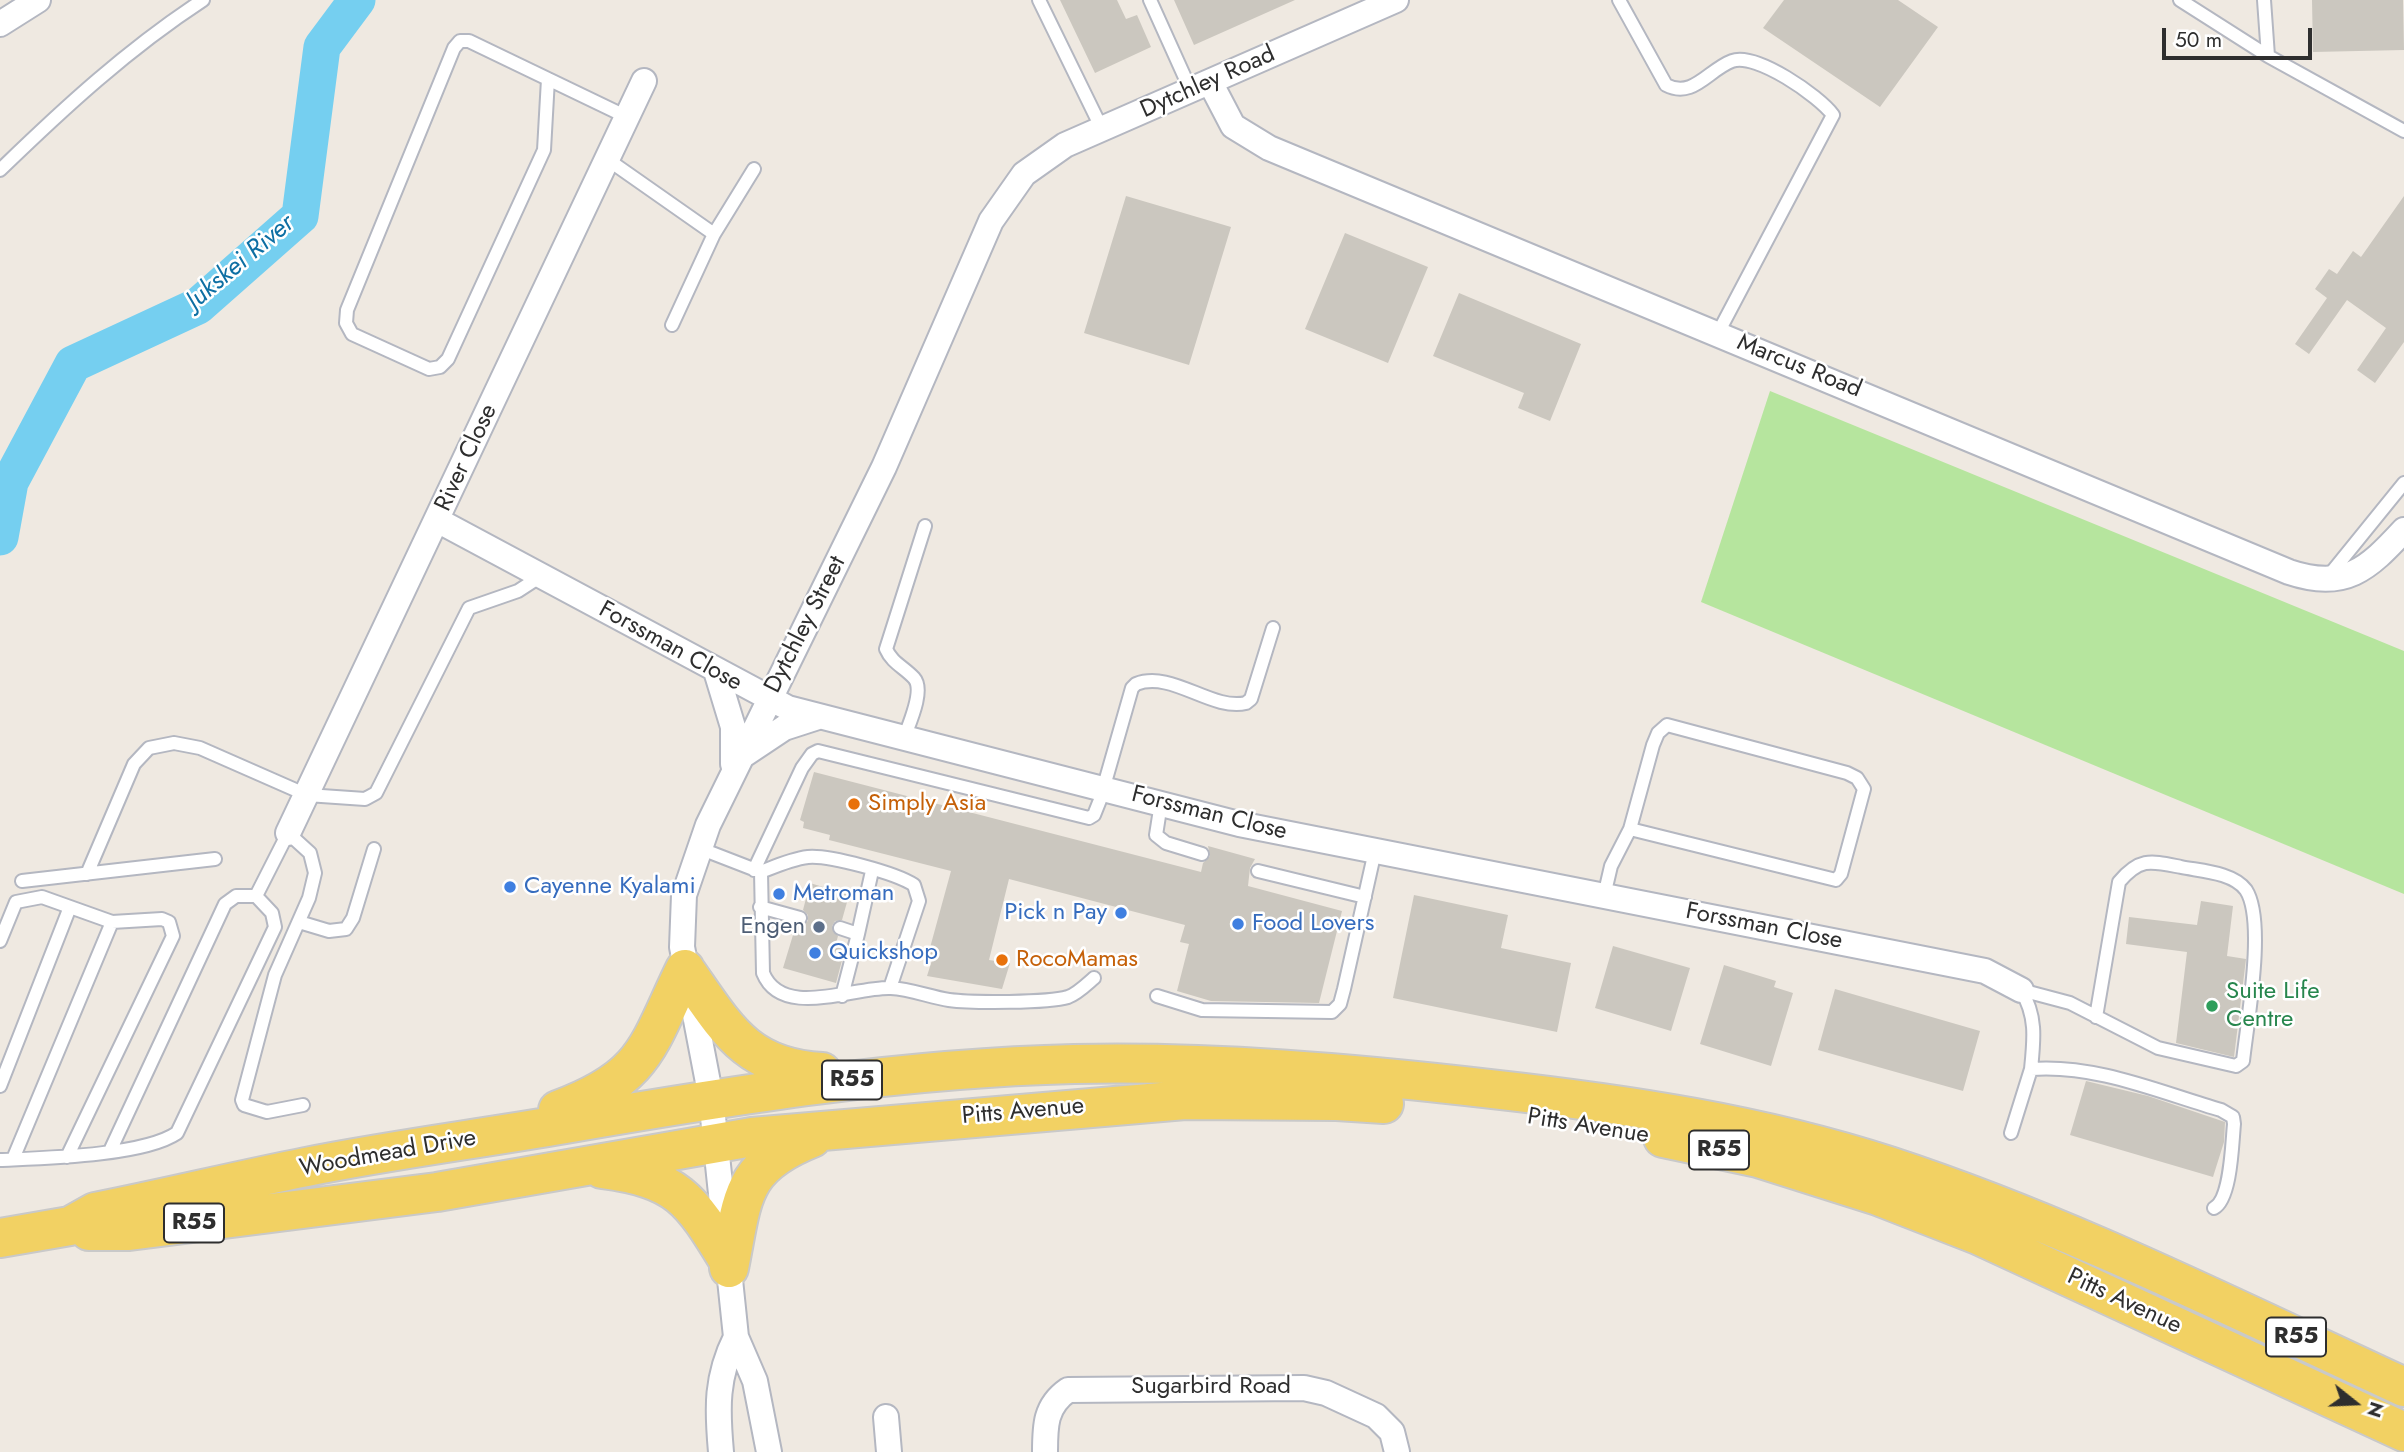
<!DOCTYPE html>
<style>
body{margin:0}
#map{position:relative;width:2404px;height:1452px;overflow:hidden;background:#efe9e1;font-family:Jost,sans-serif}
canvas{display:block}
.north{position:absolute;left:2320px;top:1368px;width:70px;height:70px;-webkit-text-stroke:5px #fff;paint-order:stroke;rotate:108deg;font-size:19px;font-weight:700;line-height:28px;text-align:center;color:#2e2e2e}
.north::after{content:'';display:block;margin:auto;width:24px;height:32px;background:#2e2e2e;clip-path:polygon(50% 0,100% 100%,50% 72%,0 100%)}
.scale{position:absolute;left:2162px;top:28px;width:150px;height:32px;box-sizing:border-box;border:4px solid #2e2e2e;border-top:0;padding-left:9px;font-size:21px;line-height:24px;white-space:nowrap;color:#2e2e2e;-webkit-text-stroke:5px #fff;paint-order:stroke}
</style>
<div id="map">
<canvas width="2404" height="1452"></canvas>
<div class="north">N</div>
<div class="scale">50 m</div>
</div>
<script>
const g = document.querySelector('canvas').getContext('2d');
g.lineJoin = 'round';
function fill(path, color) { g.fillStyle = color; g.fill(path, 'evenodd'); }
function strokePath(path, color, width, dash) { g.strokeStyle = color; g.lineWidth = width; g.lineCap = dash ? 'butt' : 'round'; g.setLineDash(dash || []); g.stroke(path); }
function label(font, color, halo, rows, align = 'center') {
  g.font = font + ' Jost,sans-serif'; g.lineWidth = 5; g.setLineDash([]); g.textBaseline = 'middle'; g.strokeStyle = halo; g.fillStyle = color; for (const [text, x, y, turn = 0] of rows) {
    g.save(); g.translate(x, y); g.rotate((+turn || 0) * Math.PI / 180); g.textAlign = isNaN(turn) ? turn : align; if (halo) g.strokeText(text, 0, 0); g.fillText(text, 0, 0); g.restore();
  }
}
const green = new Path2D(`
 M1770,391L2404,651V894L1701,602Z`);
const river = new Path2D(`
 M0,537L10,482L73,364L198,306L300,216L322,47L357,0`);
const building = new Path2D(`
 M1060,0H1117L1126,19L1137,15L1151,47L1095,73Z
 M1174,0H1295L1194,45Z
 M1784,0H1898L1938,27L1880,107L1763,28Z
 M2312,0H2403L2404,50L2313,52Z
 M1126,196L1231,227L1189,365L1084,333Z
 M2404,196V342L2375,383L2357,370L2386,328L2347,300L2309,354L2295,344L2327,298L2315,289L2329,269L2337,274L2353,251L2361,257Z
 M1345,233L1428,267L1388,363L1305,329Z
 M1459,293L1581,344L1550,421L1518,408L1524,393L1433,356Z
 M814,772L1201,872L1203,863L1210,856L1208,846L1255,859L1250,868L1248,886L1342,911L1319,1003L1211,1001L1177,991L1189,944L1180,942L1185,925L1009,879L989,960L1010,963L1002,989L927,976L933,957L928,955L951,871L829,840L830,835L803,828L804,822L800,820Z
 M810,883L849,895L842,920L835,921L832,926L838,936L835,947L845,949L836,983L783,968L793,935H795L798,926L808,921V915L803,910Z
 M1414,895L1508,915L1501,948L1571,963L1557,1032L1393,998Z
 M2201,901L2233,906L2227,956L2246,959L2234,1057L2176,1043L2187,952L2126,944L2129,917L2197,925Z
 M1613,946L1690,968L1671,1031L1595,1008Z
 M1724,965L1776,981L1774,987L1793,993L1771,1066L1700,1044Z
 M1835,989L1980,1031L1963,1091L1818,1050Z
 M2086,1081L2148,1096L2225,1122L2224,1142L2213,1177L2070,1135Z`);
const lane = new Path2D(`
 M1039,0L1102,129
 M1150,0L1191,91
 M1619,0L1666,85C1693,99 1708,70 1732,61C1756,52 1819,96 1833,115L1718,333
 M2180,0L2268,56L2264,0
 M2268,56L2404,131
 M548,79L544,150L448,359L440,367L429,369L352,334L346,323L347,310L454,48L460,41H469L627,117
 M607,159L714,234
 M0,170C64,108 128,49 203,0
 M672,325L714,234L754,169
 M2327,578L2404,483
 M904,738C909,724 925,690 914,678C904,667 892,663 886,649L925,526
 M1161,803L1156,835L1166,843L1202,854
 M699,848L761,872C776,866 791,859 808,857C829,855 896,873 914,885L919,901L890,988
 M754,870L802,768L812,754L818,751L1089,818L1094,815L1100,800L1132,688L1136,684C1172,670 1211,711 1246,703L1251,699L1273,628
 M1258,871L1365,897
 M761,872L763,973C782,1020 855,986 891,988C910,989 930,997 949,1000C971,1003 1048,1003 1068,997C1077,994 1086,985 1094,978
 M87,874L134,764L149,748L174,743L200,748L307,795L365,799L376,793L469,608L518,591L541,576
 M22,881L215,859
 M256,896L288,833L310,853L315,873L309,898L275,975L242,1100L244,1105L267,1112L303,1105
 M1604,896L1611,866L1630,829L1836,880L1841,874L1864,789L1857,778L1847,773L1667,725L1658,733L1653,745L1630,829
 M760,907L800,918
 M299,922L329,931L346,929L353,918L374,849
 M840,928L858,934L872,871
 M0,941L16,902L42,897L112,922L162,919L169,922L173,936L67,1157
 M2021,990L2070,1003L2158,1048L2236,1066L2243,1061C2247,1023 2266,921 2246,890C2233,872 2200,871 2181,867C2151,861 2140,857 2119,882L2096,1017
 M2021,990C2037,1016 2034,1040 2031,1069
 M842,996L858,934
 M1157,996L1202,1010L1332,1012L1340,1004L1344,989L1375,851
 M0,1086L70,907
 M2011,1133L2031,1069C2096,1064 2159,1092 2221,1110L2233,1117L2234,1124C2232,1144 2231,1199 2214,1208
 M13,1159L112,922
 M0,1160C43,1158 143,1156 177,1133L275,927L272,913L256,896H236L225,904L110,1151`);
const street = new Path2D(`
 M0,24L38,0
 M1210,82L1233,126L1269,148L2289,572C2345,591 2368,569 2404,530
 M437,520L788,708L1239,824L1985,971L2021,990
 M716,671L733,727V764
 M742,756L784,728L818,717
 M288,833L644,81
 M886,1417L889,1452
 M721,1452C717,1408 716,1377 736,1337
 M769,1452L755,1381L736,1337L711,1098L682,947L684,895L708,825L884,467L991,221L1024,174L1065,145L1396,0
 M1045,1452C1045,1426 1045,1406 1068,1390L1304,1388L1326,1393L1376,1416L1392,1432L1397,1452`);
const primary = new Path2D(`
 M686,971C726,1028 746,1068 822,1072
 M558,1110C647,1077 647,1047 685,969
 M1663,1138L1758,1158L1878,1196L1978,1235L2404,1432
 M602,1169C678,1179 690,1198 728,1260
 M89,1231H129L437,1192L752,1137L1185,1100L1337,1101L1384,1104
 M0,1238L70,1226L95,1212C166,1198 235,1181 306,1167C391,1150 478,1139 565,1124C733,1095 903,1068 1074,1064C1213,1061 1353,1073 1491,1089C1625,1104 1760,1124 1889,1166C2066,1224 2235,1309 2404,1387
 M729,1268C743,1198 739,1167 812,1138`);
const markers = [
 [854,804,7,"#e8710a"],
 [510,887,7,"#3f7fe0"],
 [779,894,7,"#3f7fe0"],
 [1121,913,7,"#3f7fe0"],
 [1238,924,7,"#3f7fe0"],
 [819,927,7,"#5c6f8a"],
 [815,953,7,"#3f7fe0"],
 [1002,960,7,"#e8710a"],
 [2212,1006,7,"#2e9e5b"]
];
const shields = [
 [852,1080,60],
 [1719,1150,60],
 [194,1223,60],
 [2296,1337,60]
];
const shieldNames = [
 ["R55",852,1080],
 ["R55",1719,1150],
 ["R55",194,1223],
 ["R55",2296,1337]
];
const streetNames = [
 ["Dytchley Road",1208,83,-24],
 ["Marcus Road",1799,367,22],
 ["River Close",467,458,-65],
 ["Dytchley Street",806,625,-63],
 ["Forssman Close",670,647,29],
 ["Forssman Close",1209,814,14],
 ["Forssman Close",1764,927,11],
 ["Pitts Avenue",1023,1112,-5],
 ["Pitts Avenue",1588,1127,9],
 ["Woodmead Drive",388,1154,-10],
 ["Pitts Avenue",2124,1302,25],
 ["Sugarbird Road",1211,1387]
];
const foodNames = [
 ["Simply Asia",868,804],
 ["RocoMamas",1016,960]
];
const shopNames = [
 ["Cayenne Kyalami",524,887],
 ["Metroman",793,894],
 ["Pick n Pay",1107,913,"right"],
 ["Food Lovers",1252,924],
 ["Quickshop",829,953]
];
const serviceNames = [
 ["Engen",805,927]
];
const leisureNames = [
 ["Suite Life",2226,992],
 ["Centre",2226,1020]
];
const waterNames = [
 ["Jukskei River",241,263,-40]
];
fill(green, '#b6e59e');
strokePath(river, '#75cff0', 37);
fill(building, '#cbc7bf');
strokePath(lane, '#b4b7c1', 16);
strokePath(street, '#b4b7c1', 28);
strokePath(primary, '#c9c9c9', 42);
strokePath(lane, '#fff', 12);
strokePath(street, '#fff', 24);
strokePath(primary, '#f2d163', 38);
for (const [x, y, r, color] of markers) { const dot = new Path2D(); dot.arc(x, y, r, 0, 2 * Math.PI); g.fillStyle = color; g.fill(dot); strokePath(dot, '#fff', 2.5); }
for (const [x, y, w] of shields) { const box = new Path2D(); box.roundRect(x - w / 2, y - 19.5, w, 39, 5); g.fillStyle = '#fff'; g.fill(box); strokePath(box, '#2e2e2e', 2); }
label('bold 23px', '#2e2e2e', null, shieldNames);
label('24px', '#2e2e2e', '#fff', streetNames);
label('24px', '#c56008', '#fff', foodNames, 'left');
label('24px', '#366cbe', '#fff', shopNames, 'left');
label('24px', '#4e5e75', '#fff', serviceNames, 'right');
label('24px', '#27864d', '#fff', leisureNames, 'left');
label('italic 26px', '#0d6fa3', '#fff', waterNames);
</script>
